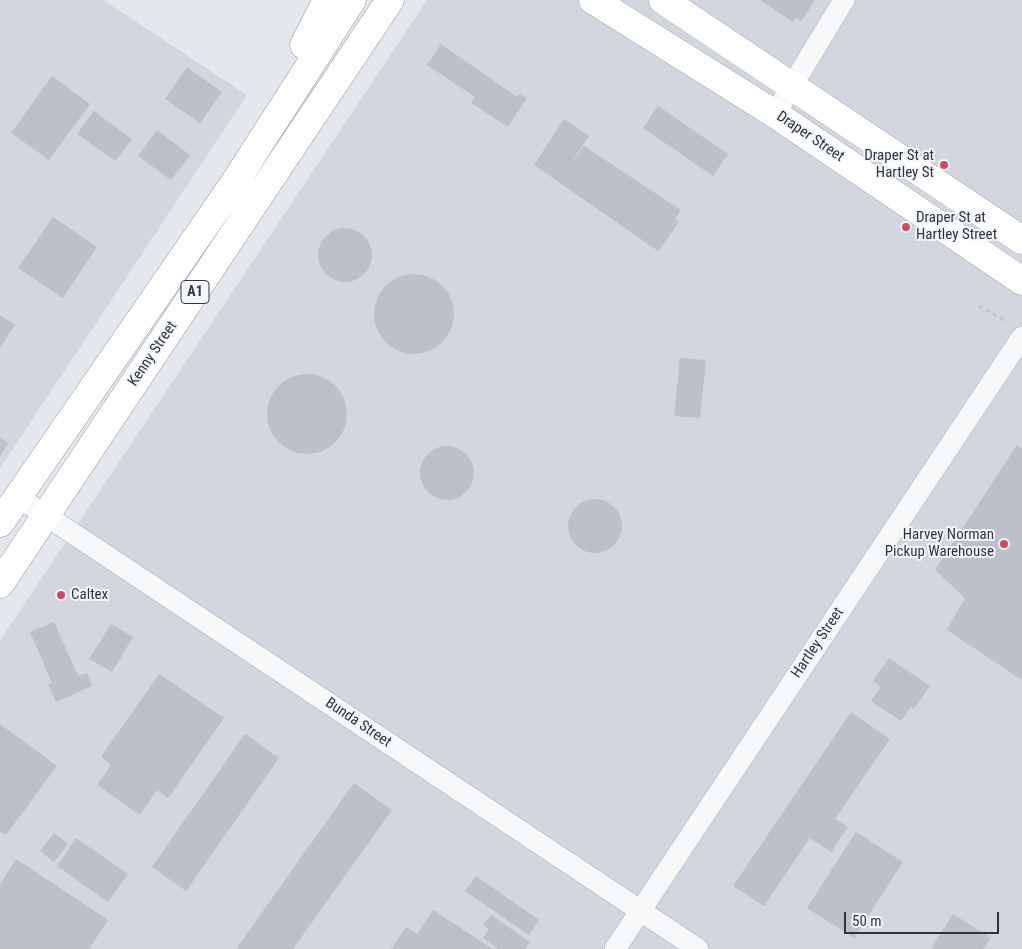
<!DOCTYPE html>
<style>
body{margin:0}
#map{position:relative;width:1022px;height:949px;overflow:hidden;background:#e4e7ec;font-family:"Roboto Condensed",sans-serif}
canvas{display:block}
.scale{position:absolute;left:844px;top:912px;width:155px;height:22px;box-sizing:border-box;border:2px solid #2b3445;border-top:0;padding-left:6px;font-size:15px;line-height:18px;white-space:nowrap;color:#2b3445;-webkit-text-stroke:4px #f4f6f9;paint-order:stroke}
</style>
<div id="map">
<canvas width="1022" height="949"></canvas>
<div class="scale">50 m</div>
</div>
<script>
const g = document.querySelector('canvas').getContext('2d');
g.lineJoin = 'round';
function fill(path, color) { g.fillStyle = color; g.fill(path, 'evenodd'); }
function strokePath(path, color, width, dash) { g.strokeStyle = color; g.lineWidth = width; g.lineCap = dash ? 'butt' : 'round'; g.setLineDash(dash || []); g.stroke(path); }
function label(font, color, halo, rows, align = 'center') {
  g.font = font + ' "Roboto Condensed",sans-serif'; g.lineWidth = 4; g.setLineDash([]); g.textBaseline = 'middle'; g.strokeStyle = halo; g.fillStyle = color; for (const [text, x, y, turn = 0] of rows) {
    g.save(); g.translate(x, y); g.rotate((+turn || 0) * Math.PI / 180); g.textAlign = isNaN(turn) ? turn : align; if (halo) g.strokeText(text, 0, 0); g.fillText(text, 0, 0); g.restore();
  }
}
const built = new Path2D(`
 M0,0H103L247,95L0,468Z
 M427,0H1022V949H0V641Z`);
const building = new Path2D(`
 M760,0H815L801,21L796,17L793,22Z
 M441,44L517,97L520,94L527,98L508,127L471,103L475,97L427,65Z
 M187,67L222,92L200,123L165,99Z
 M52,76L90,104L49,160L11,133Z
 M658,106L728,154L713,176L643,128Z
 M94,111L132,139L115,161L77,134Z
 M564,119L589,136L566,171L584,146L681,210L675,219L679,222L658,251L534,165Z
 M157,130L190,155L171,180L138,156Z
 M53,217L97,247L63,298L18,268Z
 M318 255a27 27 0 1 1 54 0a27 27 0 1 1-54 0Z
 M374 314a40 40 0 1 1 80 0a40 40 0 1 1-80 0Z
 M0,315L15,325L0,347Z
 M680,358L706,360L700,418L674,416Z
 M267 414a40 40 0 1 1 80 0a40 40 0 1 1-80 0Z
 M0,438L8,443L0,456Z
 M1017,445L1022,448V680L947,630L965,598L935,570Z
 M420 473a27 27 0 1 1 54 0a27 27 0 1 1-54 0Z
 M568 526a27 27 0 1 1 54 0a27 27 0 1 1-54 0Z
 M54,622L78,676L87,673L92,686L56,702L48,684L52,683L30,632Z
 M111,624L133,637L112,672L89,659Z
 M889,658L930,686L914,709L911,707L901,721L871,701L881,687L873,681Z
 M159,674L224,718L168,798L157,790L140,815L97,785L111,765L101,757Z
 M851,712L890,739L835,819L848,827L831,852L810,838L764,906L733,886Z
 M0,724L57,766L6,835L0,831Z
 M245,734L279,758L186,891L152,867Z
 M354,783L392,810L293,949H236Z
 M856,832L903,862L854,938L807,908Z
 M54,833L68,844L54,862L40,851Z
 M76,838L128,874L108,902L57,866Z
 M16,859L108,920L89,949H0V884Z
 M476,876L539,920L529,935L465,891Z
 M433,910L493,949H391L406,927L417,934Z
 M953,914L991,938L983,949H931Z
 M491,915L530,942L525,949H498L483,938L489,929L483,925Z`);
const path = new Path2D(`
 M979,306L1008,322`);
const minor = new Path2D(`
 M775,114L844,0
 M18,497L698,949
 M615,949L1022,337`);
const major = new Path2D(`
 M593,0L775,114L1022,281
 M663,0L1022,240`);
const highway = new Path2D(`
 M304,45L327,0
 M0,523L233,185L352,0
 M0,584L390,0`);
const markers = [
 [944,165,5,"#d1495b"],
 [906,227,5,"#d1495b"],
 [1004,544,5,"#d1495b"],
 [61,595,5,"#d1495b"]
];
const shields = [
 [195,292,28]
];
const shieldNames = [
 ["A1",195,292]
];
const streetNames = [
 ["Draper Street",810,137,34],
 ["Kenny Street",153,354,-56],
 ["Hartley Street",818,643,-56],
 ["Bunda Street",358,723,34]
];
const poiNames = [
 ["Draper St at",934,156],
 ["Hartley St",934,173],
 ["Draper St at",916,218,"left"],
 ["Hartley Street",916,235,"left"],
 ["Harvey Norman",994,535],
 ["Pickup Warehouse",994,552],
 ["Caltex",71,595,"left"]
];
fill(built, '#d2d6de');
fill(building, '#bbc0ca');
strokePath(minor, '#a9aeb7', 22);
strokePath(major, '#a3abb8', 29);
strokePath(highway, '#8b94a3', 29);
strokePath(path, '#c2c5cb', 3, [4, 4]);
strokePath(minor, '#f7f8fa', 21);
strokePath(major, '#fff', 28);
strokePath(highway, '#fff', 28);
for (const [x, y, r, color] of markers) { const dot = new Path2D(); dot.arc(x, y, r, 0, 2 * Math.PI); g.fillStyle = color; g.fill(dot); strokePath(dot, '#f4f6f9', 2); }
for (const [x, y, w] of shields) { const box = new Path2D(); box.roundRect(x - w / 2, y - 11.5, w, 23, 4); g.fillStyle = '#f4f6f9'; g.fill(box); strokePath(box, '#2b3445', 1); }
label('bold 14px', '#2b3445', null, shieldNames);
label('15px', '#2b3445', '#f4f6f9', streetNames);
label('15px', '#2b3445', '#f4f6f9', poiNames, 'right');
</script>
